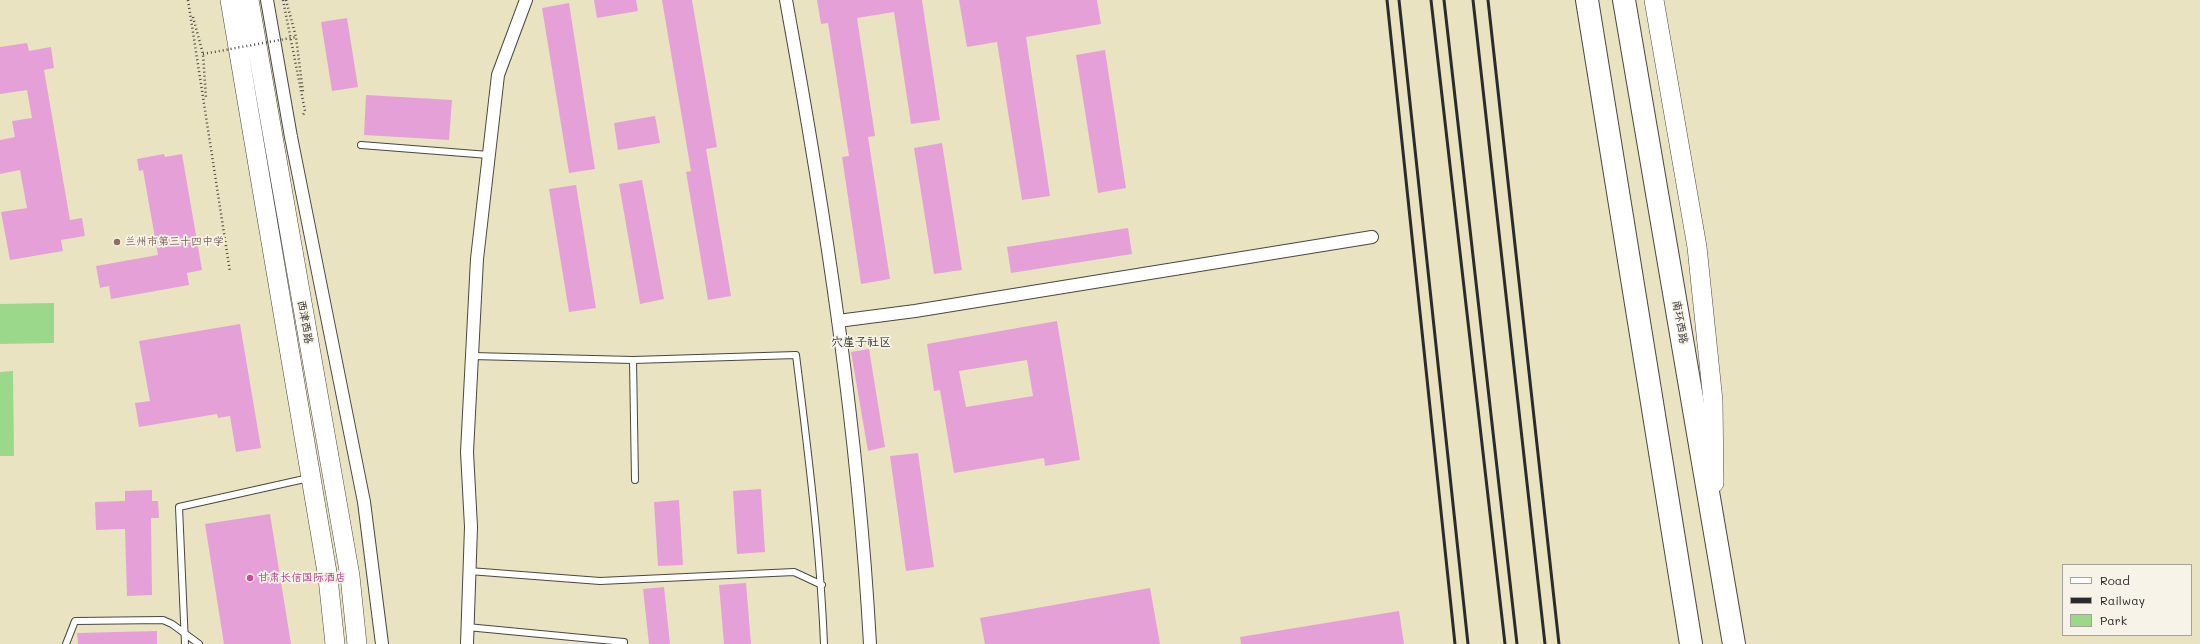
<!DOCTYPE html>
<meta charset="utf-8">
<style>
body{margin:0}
#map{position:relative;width:2200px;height:644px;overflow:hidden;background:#eae3c1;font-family:Mali,sans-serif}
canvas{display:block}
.legend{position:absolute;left:2062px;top:564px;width:130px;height:72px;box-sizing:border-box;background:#f7f3e8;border:1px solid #a5a39c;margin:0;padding:5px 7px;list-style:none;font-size:12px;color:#2b2b2b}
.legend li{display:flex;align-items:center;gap:8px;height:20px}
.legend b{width:20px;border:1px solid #a5a39c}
</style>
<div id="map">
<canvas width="2200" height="644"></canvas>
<ul class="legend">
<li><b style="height:5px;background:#fff"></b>Road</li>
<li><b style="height:5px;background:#2b2b2b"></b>Railway</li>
<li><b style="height:11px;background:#9cd88c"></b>Park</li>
</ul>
</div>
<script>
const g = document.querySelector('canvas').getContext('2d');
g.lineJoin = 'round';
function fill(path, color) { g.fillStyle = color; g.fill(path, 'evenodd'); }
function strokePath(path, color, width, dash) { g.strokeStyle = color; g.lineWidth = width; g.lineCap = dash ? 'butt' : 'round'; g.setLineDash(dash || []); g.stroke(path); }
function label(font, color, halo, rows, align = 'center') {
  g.font = font + ' Mali,"LXGW WenKai TC",sans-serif'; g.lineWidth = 3.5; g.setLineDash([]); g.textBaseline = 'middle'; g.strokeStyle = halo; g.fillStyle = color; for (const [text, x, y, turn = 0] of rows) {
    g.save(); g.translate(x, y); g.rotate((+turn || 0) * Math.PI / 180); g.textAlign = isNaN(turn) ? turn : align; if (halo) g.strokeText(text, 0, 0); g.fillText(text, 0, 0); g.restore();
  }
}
const green = new Path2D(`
 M54,303V343L0,344V304Z
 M13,371L14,456H0V372Z`);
const building = new Path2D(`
 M594,0H636L638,11L597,18Z
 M662,0H692L717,147L706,149L731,296L708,300L686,172L691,171Z
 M817,0H922L940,120L911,124L894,12L857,18L875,136L868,137L890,279L861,284L842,157L849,156L828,23L821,24Z
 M959,0H1097L1101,24L1026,37L1050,196L1022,200L997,42L967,47Z
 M569,3L595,169L569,173L542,8Z
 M347,18L358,87L332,91L321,22Z
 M27,43L29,51L51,47L54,68L44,70L70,220L82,218L85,236L61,240L63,251L10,260L1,212L27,208L20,170L0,174V140L15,137L12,121L32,118L27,90L0,94V47Z
 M1105,50L1126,188L1098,193L1076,55Z
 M366,95L452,100L449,140L364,135Z
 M655,116L660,143L618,150L614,123Z
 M942,143L962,270L934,274L914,148Z
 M164,154L165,157L182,154L202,270L187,273L189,285L111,299L109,286L100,288L96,266L158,255L143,170L139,171L137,159Z
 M642,180L664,299L640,304L619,184Z
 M576,185L596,308L569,312L549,189Z
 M1128,228L1132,254L1011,273L1007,247Z
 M1057,321L1080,460L1045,466L1044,458L954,473L940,390L934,391L927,344ZM1027,360L1033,396L966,407L959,371Z
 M240,324L261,448L236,452L230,416L218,418L217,414L139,427L135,403L150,401L139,341Z
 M869,349L885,447L868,451L851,352Z
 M918,453L934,567L906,571L890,456Z
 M761,489L765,552L737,554L733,491Z
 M152,490V501H158L159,518H151L152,595L127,596L125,529L96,530L95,502L125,501V491Z
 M679,500L683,565L658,566L654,502Z
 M270,514L291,644H224L205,524Z
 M746,583L751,644H724L719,585Z
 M664,587L670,644H649L643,589Z
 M1150,588L1160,644H985L980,618Z
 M1399,611L1404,644H1241L1240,637Z
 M157,631V644H78L77,633Z`);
const path = new Path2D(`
 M188,0L230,272
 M283,0L305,111L302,117
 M286,0L296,37L303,92
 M193,17L203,54L206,98`);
const lane = new Path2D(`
 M361,145L489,155
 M472,356L633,360L796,355C808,451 820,547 824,644
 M633,360L635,480
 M469,571L600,581L794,572L822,585
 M467,627L624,642
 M66,644L75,621L163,620L172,624L199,644
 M185,644L179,507L309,478`);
const street = new Path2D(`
 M267,0L291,137L364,502L382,644
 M786,0C825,213 858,428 870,644
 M838,321L915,311L1372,237
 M467,644L471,527L467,452L477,259L498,75L526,0`);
const primary = new Path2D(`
 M230,0L328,578L335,644
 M249,0L350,576L357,644
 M1654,0L1697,247L1713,401L1714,483`);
const highway = new Path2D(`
 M1587,0L1691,644
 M1624,0L1734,644`);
const rail = new Path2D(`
 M1387,0L1455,644
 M1399,0L1468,644
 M1431,0L1505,644
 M1444,0L1517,644
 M1473,0L1545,644
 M1488,0L1559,644`);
const pathBridge = new Path2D(`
 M203,54L296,37`);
const markers = [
 [117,242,4,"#8d6e63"],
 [250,578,4,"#d1479c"]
];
const educationNames = [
 ["兰州市第三十四中学",125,242]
];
const streetNames = [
 ["西津西路",305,322,80],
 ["南环西路",1680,322,80]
];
const hotelNames = [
 ["甘肃长信国际酒店",258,578]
];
const neighbourhoodNames = [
 ["穴崖子社区",861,342]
];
fill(green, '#9cd88c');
fill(building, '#e5a1d7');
strokePath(lane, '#484742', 8);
strokePath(street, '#484742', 14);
strokePath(primary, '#484742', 20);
strokePath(highway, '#484742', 24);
strokePath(path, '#484742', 2.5, [1, 3]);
strokePath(lane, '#fff', 6);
strokePath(street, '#fff', 12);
strokePath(primary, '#fff', 19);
strokePath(highway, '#fff', 22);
strokePath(rail, '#2b2b2b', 3);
strokePath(pathBridge, '#484742', 2.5, [1, 3]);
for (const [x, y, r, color] of markers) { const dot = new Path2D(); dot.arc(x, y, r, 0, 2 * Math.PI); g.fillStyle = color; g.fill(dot); strokePath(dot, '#f7f3e8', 1.5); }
label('11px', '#785e54', '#f7f3e8', educationNames, 'left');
label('11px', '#2b2b2b', '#f7f3e8', streetNames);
label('11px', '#b23c85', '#f7f3e8', hotelNames, 'left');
label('12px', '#2b2b2b', '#f7f3e8', neighbourhoodNames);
</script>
